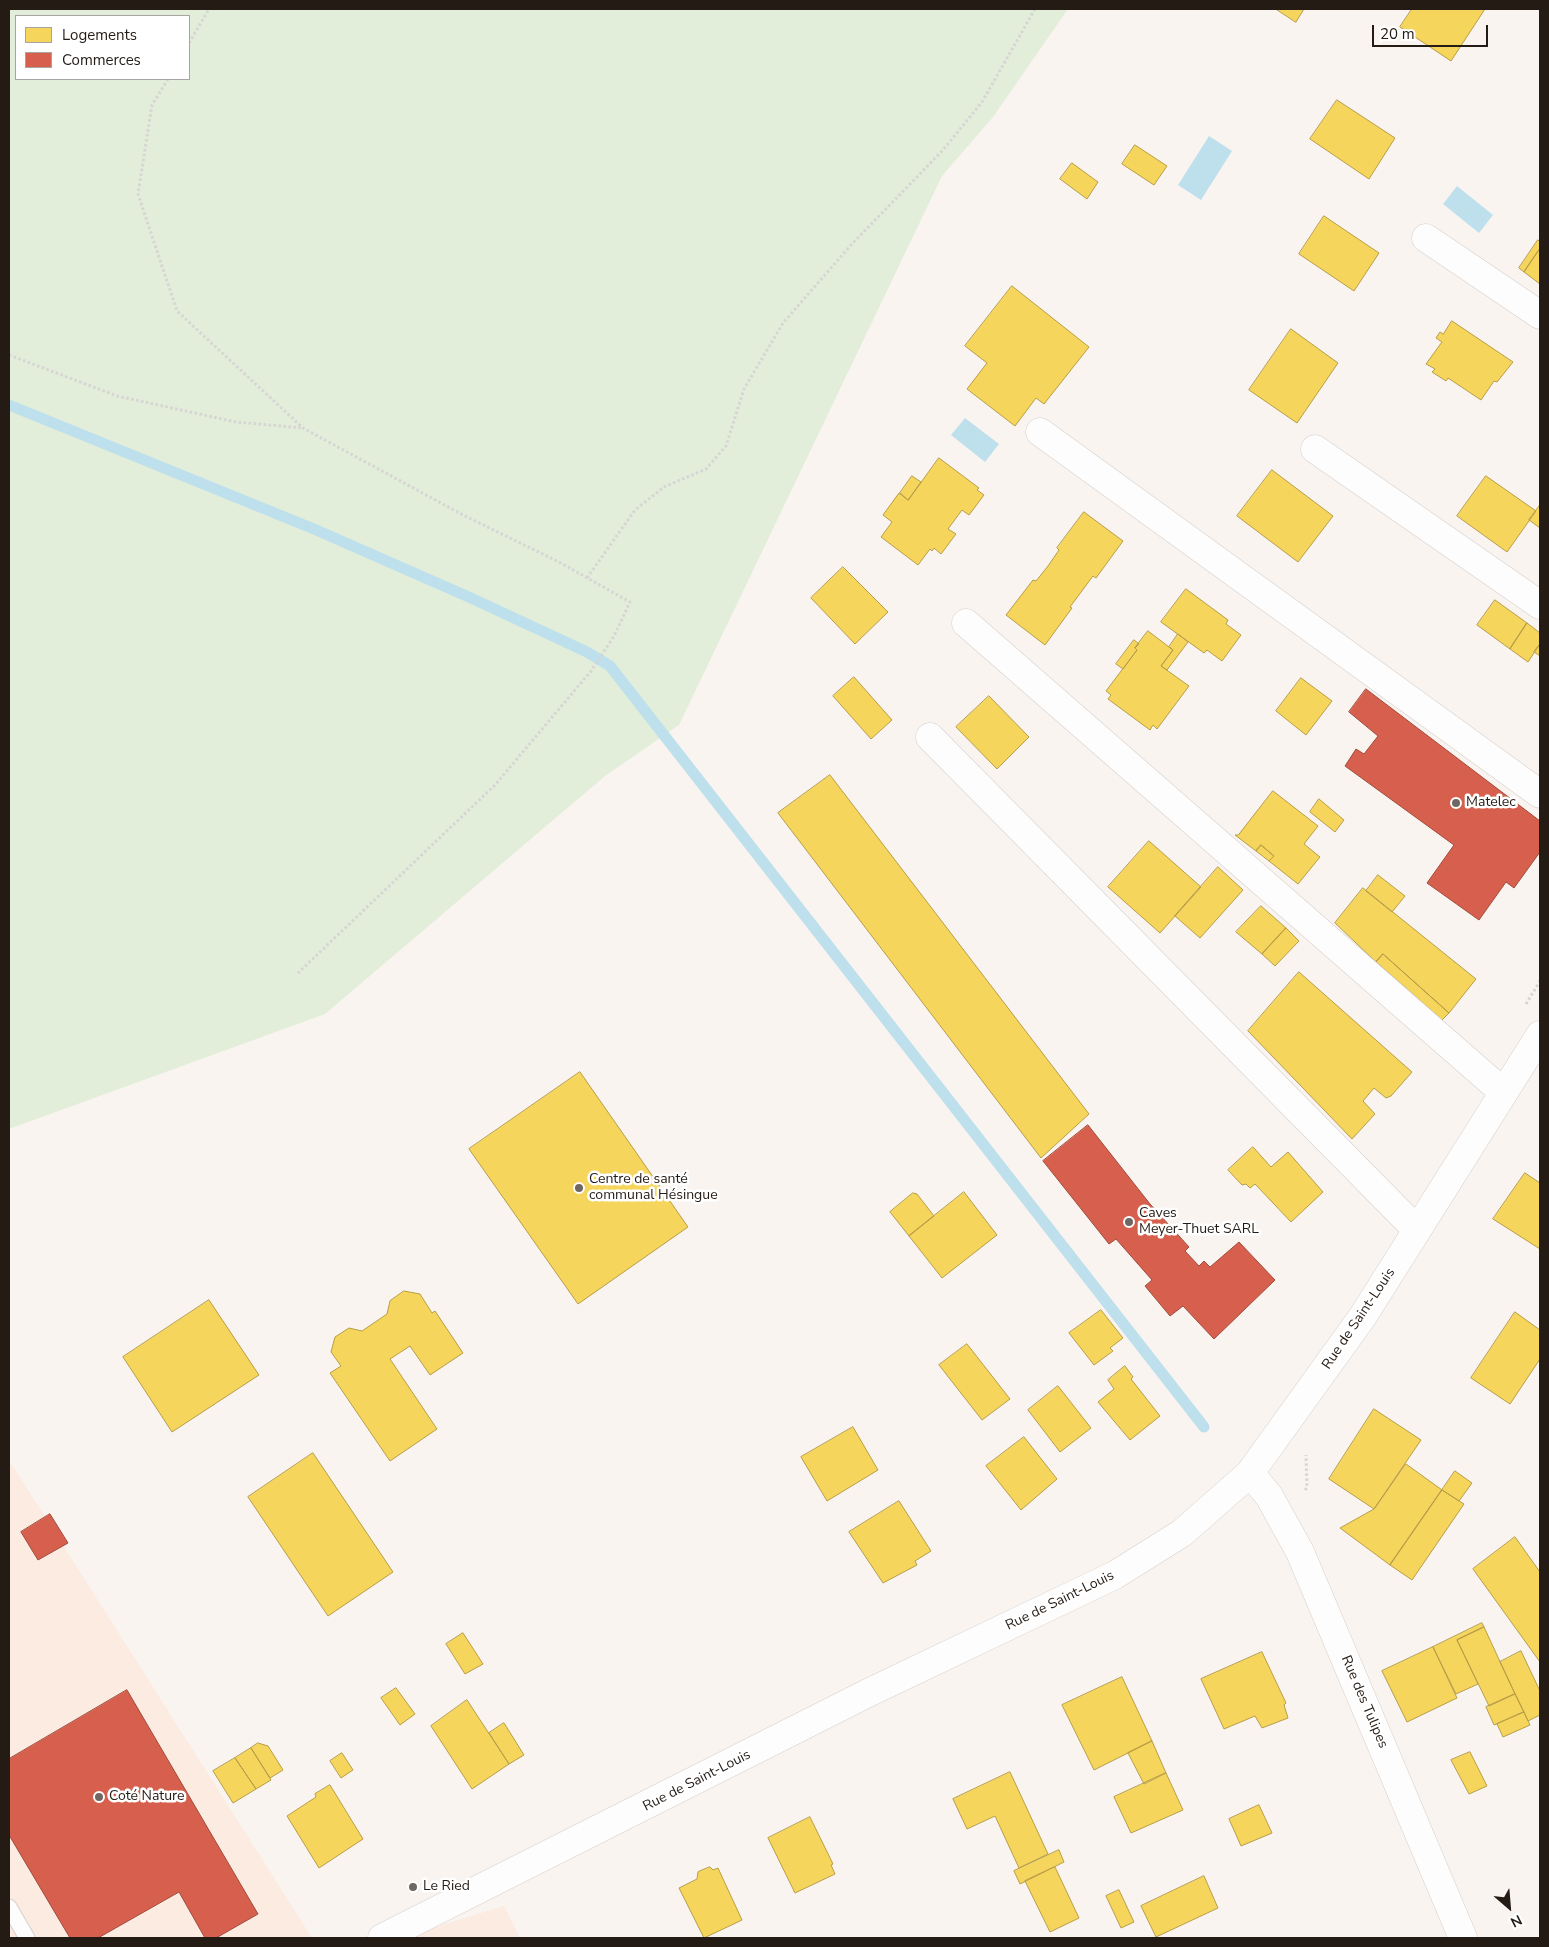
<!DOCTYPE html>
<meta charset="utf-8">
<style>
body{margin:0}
#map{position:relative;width:1549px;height:1947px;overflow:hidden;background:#f9f4f0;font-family:"Nunito Sans",sans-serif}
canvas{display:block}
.frame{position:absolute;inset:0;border:10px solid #241b15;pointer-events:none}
.legend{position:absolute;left:15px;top:15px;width:175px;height:65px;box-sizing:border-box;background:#fff;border:1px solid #a7a4a1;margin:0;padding:6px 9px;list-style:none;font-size:15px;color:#241b15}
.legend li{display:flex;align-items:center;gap:10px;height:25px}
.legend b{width:25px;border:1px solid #a7a4a1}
.north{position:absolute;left:1484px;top:1882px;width:50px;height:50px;-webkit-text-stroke:4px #fff;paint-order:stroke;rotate:153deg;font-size:14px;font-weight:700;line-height:20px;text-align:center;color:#241b15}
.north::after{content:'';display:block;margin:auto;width:18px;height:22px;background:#241b15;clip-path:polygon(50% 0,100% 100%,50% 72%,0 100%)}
.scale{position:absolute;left:1372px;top:25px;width:116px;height:22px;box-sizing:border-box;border:2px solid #241b15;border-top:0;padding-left:6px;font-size:15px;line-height:18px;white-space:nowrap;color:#241b15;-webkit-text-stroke:4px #fff;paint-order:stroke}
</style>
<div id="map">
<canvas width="1549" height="1947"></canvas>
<div class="frame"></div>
<ul class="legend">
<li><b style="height:14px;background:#f6d55c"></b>Logements</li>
<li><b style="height:14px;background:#d6604d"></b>Commerces</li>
</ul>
<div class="north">N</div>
<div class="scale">20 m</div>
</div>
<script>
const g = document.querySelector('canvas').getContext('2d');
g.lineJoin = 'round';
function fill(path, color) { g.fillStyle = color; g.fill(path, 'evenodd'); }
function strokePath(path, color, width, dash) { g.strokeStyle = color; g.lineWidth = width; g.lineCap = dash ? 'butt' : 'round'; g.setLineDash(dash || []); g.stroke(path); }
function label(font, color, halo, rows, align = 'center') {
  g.font = font + ' "Nunito Sans",sans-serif'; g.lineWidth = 5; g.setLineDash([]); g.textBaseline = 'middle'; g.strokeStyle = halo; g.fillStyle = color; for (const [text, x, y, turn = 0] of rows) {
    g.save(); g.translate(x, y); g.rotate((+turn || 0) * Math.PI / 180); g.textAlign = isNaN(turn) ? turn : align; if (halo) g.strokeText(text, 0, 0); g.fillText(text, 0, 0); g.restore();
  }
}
const built = new Path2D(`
 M9,1460L312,1938H9Z
 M504,1906L520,1938H399Z`);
const green = new Path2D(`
 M9,9H1068L993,117L942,176L679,725L605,776L325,1014L9,1129ZM16,16H189V79H16Z`);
const water = new Path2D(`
 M1209,136L1232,151L1201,200L1178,185Z
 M1457,186L1493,215L1479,233L1443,204Z
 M965,418L999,444L985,462L951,435Z`);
const homes = new Path2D(`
 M1276,9H1304L1296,22Z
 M1412,9H1485L1451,61L1400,27Z
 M1337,100L1395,138L1369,179L1310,139Z
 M1135,145L1167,166L1154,185L1122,164Z
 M1072,163L1098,182L1087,199L1060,179Z
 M1324,216L1379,253L1354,291L1299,254Z
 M1538,240L1540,242V251L1539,250L1524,272L1519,268Z
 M1539,250L1540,251V284L1524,272Z
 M1012,286L1089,347L1044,404L1036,398L1015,426L967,389L987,363L965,346Z
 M1452,321L1513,362L1497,382L1494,381L1481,400L1448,378L1446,381L1432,372L1435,369L1426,364L1442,342L1436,338L1440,332L1443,334Z
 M1291,329L1338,363L1297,423L1249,390Z
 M939,458L979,488L977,490L984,495L969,515L962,510L948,529L956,534L941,554L934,548L932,551L930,549L918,565L881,537L892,522L883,515L899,493L908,500Z
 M1272,470L1333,516L1298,562L1237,516Z
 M912,476L921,482L908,500L900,493Z
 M1486,476L1536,511L1507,552L1457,516Z
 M1540,505V528L1529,520Z
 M1084,512L1123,541L1096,578L1093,576L1070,607L1072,608L1045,645L1006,615L1033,580L1036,581L1048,566L1059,550L1057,548Z
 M843,567L888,612L855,644L811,598Z
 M1186,589L1228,620L1226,624L1241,635L1222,661L1207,650L1204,653L1161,622Z
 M1495,600L1527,623L1510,649L1477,625Z
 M1527,623L1540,633V644L1528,662L1510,649Z
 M1148,631L1173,650L1161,666L1189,686L1157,729L1153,725L1150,730L1108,699L1111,695L1106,691L1137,650L1135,648Z
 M1178,634L1188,642L1167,670L1161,666L1173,650L1169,647Z
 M1134,640L1139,644L1135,648L1137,650L1123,669L1116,664Z
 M1540,644V656L1534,652Z
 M854,677L892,720L871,739L833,696Z
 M1301,678L1332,701L1306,735L1276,711Z
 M989,696L1029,737L997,769L956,727Z
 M830,775L1089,1114L1041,1158L778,813Z
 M1273,791L1318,826L1304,844L1320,857L1298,884L1269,861L1274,856L1261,845L1256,851L1235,835H1238Z
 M1319,799L1344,820L1335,832L1310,812Z
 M1149,841L1201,887L1160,933L1108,887Z
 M1261,845L1274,856L1269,861L1256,851Z
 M1218,867L1243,890L1200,938L1175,916Z
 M1378,875L1405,896L1392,912L1366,891Z
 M1363,888L1476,979L1449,1013L1383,954L1376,962L1335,923Z
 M1261,906L1286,928L1262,954L1236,932Z
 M1286,928L1299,941L1275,966L1262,954Z
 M1383,954L1449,1013L1442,1020L1376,962Z
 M1299,972L1412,1072L1391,1096L1386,1098L1374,1088L1363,1101L1375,1114L1352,1139L1248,1031Z
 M580,1072L688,1227L578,1304L469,1149Z
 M1253,1147L1271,1167L1288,1152L1323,1192L1291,1222L1255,1184L1250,1188L1246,1184L1242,1185L1228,1170Z
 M1525,1173L1540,1183V1249L1493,1219Z
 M964,1192L997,1235L942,1278L909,1236Z
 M913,1193L917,1194L934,1216L909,1236L890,1212Z
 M404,1291L420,1294L432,1313L435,1311L463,1353L430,1375L410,1346L390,1359L437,1429L390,1461L330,1373L341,1366L331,1352L335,1337L349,1328L362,1331L387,1314L390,1301Z
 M209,1300L259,1375L172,1432L123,1357Z
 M1101,1310L1123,1338L1110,1348L1113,1351L1094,1365L1069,1333Z
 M1515,1312L1540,1330V1359L1510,1404L1471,1378Z
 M967,1344L1010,1399L982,1420L939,1365Z
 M1125,1366L1133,1377L1131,1379L1160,1416L1130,1440L1098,1402L1114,1389L1108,1380Z
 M1058,1386L1091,1428L1060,1452L1028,1410Z
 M1374,1409L1421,1440L1374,1509L1329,1479Z
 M853,1427L878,1470L827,1501L801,1457Z
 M1024,1437L1057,1479L1021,1510L986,1466Z
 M313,1453L393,1572L328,1616L248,1497Z
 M1406,1464L1442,1490L1390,1565L1340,1528L1374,1509Z
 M1455,1471L1472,1483L1459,1501L1442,1490Z
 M1442,1490L1464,1504L1412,1580L1390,1565Z
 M899,1501L931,1551L915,1561L917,1565L883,1583L849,1532Z
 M1515,1537L1540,1572V1662L1473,1569Z
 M1482,1623L1484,1627L1457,1640L1478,1684L1456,1694L1433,1647Z
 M1484,1627L1515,1694L1489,1706L1457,1640Z
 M463,1633L483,1664L465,1674L446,1644Z
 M1433,1647L1457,1698L1407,1722L1382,1671Z
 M1521,1651L1540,1691V1715L1528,1721L1500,1662Z
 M1262,1652L1286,1703L1284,1705L1288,1718L1262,1728L1255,1716L1224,1729L1201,1679Z
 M1122,1677L1152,1741L1094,1770L1062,1705Z
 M396,1688L415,1714L400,1725L381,1698Z
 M1515,1694L1524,1712L1494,1725L1486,1707Z
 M467,1700L509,1764L472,1789L431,1726Z
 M1524,1712L1530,1725L1503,1737L1497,1724Z
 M504,1723L524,1755L509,1764L489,1733Z
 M1152,1741L1166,1773L1144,1784L1128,1753Z
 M258,1743L268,1746L283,1770L270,1778L251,1748Z
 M251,1748L271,1780L256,1789L235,1758Z
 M1470,1752L1487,1786L1469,1794L1451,1760Z
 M342,1753L353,1770L341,1778L330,1761Z
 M235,1758L256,1789L233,1803L213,1771Z
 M1010,1772L1048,1854L1019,1868L995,1816L967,1829L953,1799Z
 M1166,1773L1183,1810L1131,1833L1114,1797Z
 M330,1785L363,1839L319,1868L287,1816L316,1797L315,1794Z
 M1259,1805L1272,1833L1241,1846L1229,1819Z
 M810,1817L833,1864L831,1865L835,1874L795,1893L768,1838Z
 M1059,1850L1064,1862L1020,1884L1014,1871Z
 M710,1867L713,1870L718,1868L742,1920L704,1938L679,1888L697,1879L698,1872Z
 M1055,1867L1079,1918L1050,1932L1025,1881Z
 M1204,1876L1218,1908L1156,1937L1141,1906Z
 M1119,1890L1134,1922L1121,1928L1106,1896Z`);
const shops = new Path2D(`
 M1366,689L1540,821V852L1514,888L1506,882L1479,920L1427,883L1454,845L1345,766L1356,749L1364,754L1378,736L1349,712Z
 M1088,1125L1150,1204L1189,1247L1185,1251L1199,1266L1204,1261L1210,1267L1239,1242L1275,1280L1214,1339L1183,1306L1170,1316L1145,1286L1152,1280L1116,1239L1109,1244L1043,1161Z
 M50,1514L68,1543L38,1560L21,1532Z
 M127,1690L258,1914L216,1938H205L179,1892L98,1938H70L9,1835V1759Z`);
const stream = new Path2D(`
 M9,405L314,529L471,598L587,652L610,666L1204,1427`);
const path = new Path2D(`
 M189,43L209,9
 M168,79L152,105L138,194L177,311L303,428L463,515L559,562L630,602L614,636L591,671L495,785L298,973
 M9,355L117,396L236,422L303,428
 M587,578L635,510L664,487L706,469L726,446L744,389L783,323L851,245L943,150L982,102L1035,9
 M1526,1004L1540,981
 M1305,1490L1307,1488L1306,1455`);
const lane = new Path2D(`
 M9,1907L27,1938`);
const street = new Path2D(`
 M1426,238L1540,315
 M1040,432L1540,794
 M1315,449L1540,605
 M966,623L1503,1092
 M930,737L1417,1230`);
const secondary = new Path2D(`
 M1250,1473L1269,1496L1300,1552L1463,1938
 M382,1938L870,1692L1115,1575L1182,1533L1250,1473L1363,1316L1540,1035`);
const markers = [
 [1456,803,5,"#6f6762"],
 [579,1188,5,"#6f6762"],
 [1129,1222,5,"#6f6762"],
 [99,1797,5,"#6f6762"],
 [413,1887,5,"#6f6762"]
];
const poiNames = [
 ["Matelec",1466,803],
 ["Centre de santé",589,1180],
 ["communal Hésingue",589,1196],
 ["Caves",1139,1214],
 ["Meyer-Thuet SARL",1139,1230],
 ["Coté Nature",109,1797],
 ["Le Ried",423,1887]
];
const streetNames = [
 ["Rue de Saint-Louis",1359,1319,-56],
 ["Rue de Saint-Louis",1060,1601,-26],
 ["Rue des Tulipes",1364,1702,67],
 ["Rue de Saint-Louis",697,1781,-27]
];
fill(built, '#fbebe0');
fill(green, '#e2eeda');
fill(water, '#bee0ec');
fill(homes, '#f6d55c');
strokePath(homes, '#b79d47', 1);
fill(shops, '#d6604d');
strokePath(shops, '#a14b3c', 1);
strokePath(stream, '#bee0ec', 11);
strokePath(lane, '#d7d0cb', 17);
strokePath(street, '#d7d0cb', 29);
strokePath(secondary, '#d7d0cb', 29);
strokePath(path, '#d7d5d4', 3, [2.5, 2.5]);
strokePath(lane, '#fefdfd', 15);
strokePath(street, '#fefdfd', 28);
strokePath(secondary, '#fefdfd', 28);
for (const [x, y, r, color] of markers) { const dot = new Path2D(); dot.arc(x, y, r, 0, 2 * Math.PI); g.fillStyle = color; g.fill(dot); strokePath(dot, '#fff', 2); }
label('14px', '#241b15', '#fff', poiNames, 'left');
label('14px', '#241b15', '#fff', streetNames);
</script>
